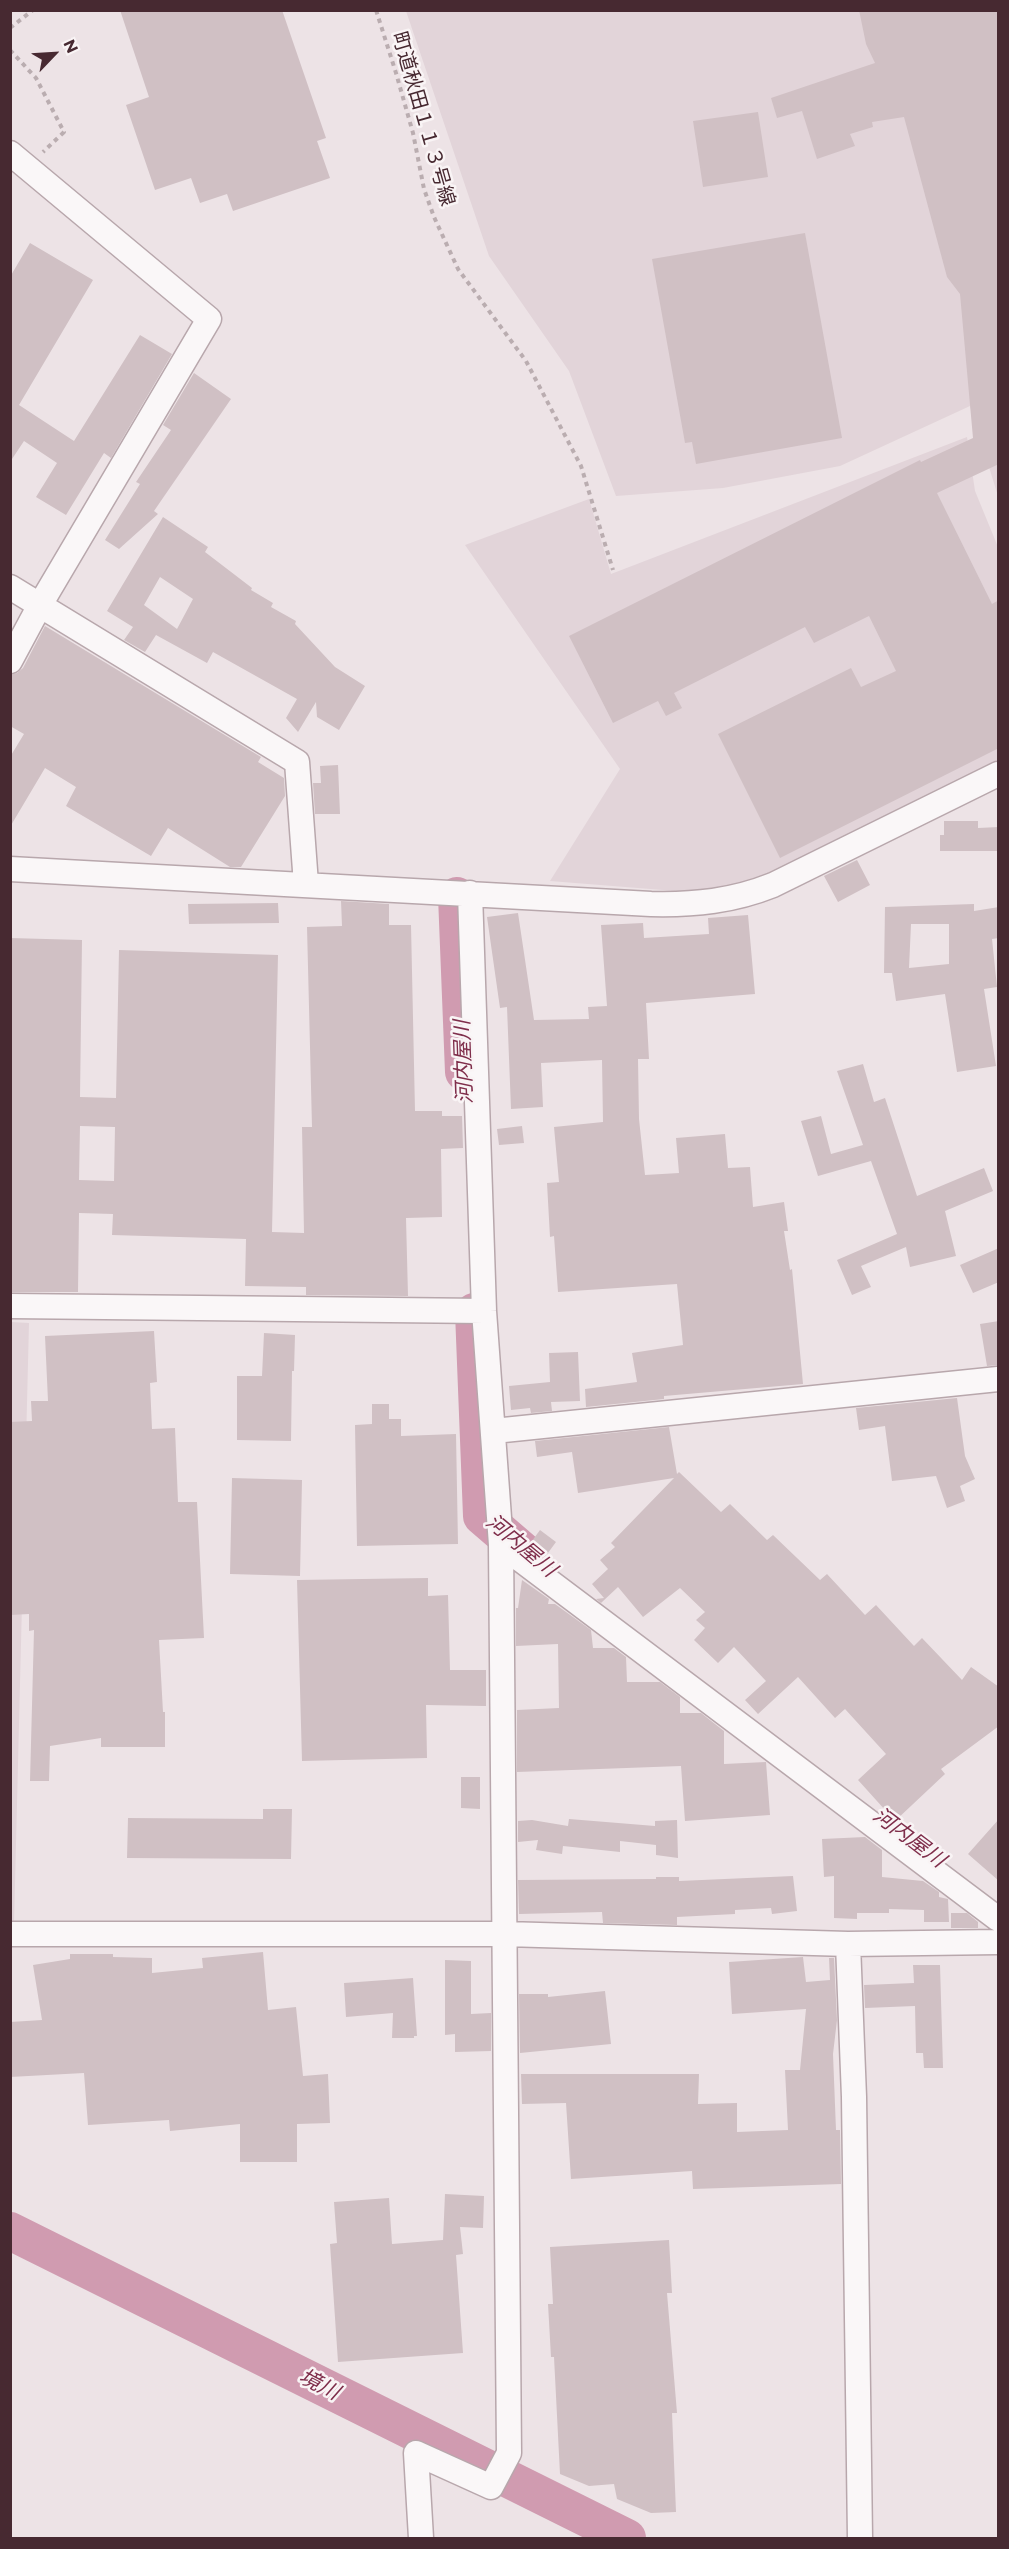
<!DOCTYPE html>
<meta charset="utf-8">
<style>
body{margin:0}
#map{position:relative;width:1009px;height:2549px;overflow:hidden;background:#ede3e6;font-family:Montserrat,sans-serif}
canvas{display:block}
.frame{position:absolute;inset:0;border:12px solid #472931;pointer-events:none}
.north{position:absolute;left:24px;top:24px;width:60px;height:60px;-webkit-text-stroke:4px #f9f4f5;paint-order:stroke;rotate:65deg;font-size:16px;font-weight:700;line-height:24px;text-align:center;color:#472931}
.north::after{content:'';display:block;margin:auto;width:21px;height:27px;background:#472931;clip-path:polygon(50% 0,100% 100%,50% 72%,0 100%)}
</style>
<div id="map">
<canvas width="1009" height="2549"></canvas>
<div class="frame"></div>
<div class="north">N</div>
</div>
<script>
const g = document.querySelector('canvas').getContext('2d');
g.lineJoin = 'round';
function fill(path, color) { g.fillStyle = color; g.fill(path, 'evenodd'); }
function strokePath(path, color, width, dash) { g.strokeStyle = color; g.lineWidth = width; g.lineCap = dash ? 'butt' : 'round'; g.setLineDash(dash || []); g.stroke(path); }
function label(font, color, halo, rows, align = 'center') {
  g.font = font + ' Montserrat,"Noto Sans JP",sans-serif'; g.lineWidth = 5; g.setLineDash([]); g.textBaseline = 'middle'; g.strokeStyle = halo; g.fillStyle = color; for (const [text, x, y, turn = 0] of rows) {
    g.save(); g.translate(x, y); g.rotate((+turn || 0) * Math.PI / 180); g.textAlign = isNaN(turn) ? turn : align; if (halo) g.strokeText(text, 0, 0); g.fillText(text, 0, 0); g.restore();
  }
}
const built = new Path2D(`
 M406,11H998V496L970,406L840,466L723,488L616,496L569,371L489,256Z
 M967,437L975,491L998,547V760L761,882L713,894L550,881L620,769L465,545L589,499L611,574Z
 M11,1322L29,1323L14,1924H11Z`);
const river = new Path2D(`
 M457,896L464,1072
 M474,1312L482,1516L525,1553
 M10,2231L627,2538`);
const building = new Path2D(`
 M120,10H282L326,138L317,141L330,178L233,211L227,194L200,203L191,178L155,190L126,105L149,97Z
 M859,10H999V464L937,493L992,604L999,600V748L780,858L718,734L851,668L861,687L896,671L869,616L814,643L805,627L674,693L682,708L666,716L658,701L613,723L569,636L920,460L921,462L973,438L960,294L947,277L904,117L872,122L873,127L850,134L855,146L817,159L802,111L777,118L771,98L875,63L866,44Z
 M758,112L768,177L703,187L693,121Z
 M805,233L842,438L696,464L692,442L685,443L652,259Z
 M30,243L93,280L19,405L74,441L140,335L172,354L111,458L104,453L66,515L36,497L57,463L24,441L10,462V277Z
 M194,373L231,399L154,511L158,514L119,549L105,540L140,484L136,482L171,430L163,425Z
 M163,517L208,547L205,552L252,588L251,590L273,603L271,607L296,621L295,624L335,667L365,686L339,730L317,717L316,702L298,732L286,718L297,699L213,652L207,663L156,635L145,652L124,640L133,627L107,611ZM160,577L193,599L177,629L144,605Z
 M45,626L261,757L258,762L284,778L285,796L241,867H230L168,828L151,856L66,806L76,787L45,768L10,827V757L24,734L10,726V675L17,673L23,668Z
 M338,765L340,814H315L313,783H321L320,766Z
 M944,821H978V828L999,827V851H940V835H944Z
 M857,860L870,885L838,902L824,876Z
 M341,901L389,904V925H411L415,1111H442V1116H462L463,1148L441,1149L442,1217L406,1218L408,1296L306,1295V1287L245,1286L246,1239L112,1235L113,1214L79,1213L78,1292H10V938L82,940L80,1097L116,1098L119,950L278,955L272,1232L304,1233L302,1127H312L307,927L342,926ZM80,1126L115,1127L114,1181L79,1180Z
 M278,903L279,923L189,924L188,904Z
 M974,904V911L999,907V938L992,939L997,987L984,989L996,1066L957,1072L945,994L896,1001L892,973H884L885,907ZM911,924H949V964L909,968Z
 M518,913L534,1020L589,1019L588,1007L607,1006L601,925L643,923L644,938L709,934L708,918L748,915L755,994L646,1003L649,1059H638L639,1119L645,1175L679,1173L676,1138L725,1134L728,1168L750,1167L753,1207L784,1202L788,1231H784L790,1270L792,1269L803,1384L664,1396V1399L586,1407L585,1389L637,1382L632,1353L683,1345L677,1284L558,1292L554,1236L550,1237L547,1183L559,1182L554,1127L603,1122L602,1060L541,1063L543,1107L511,1109L507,1007L500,1008L487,917Z
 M863,1064L874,1102L885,1098L917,1196L984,1168L993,1191L945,1211L956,1256L910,1267L906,1247L861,1266L871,1287L852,1295L837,1260L897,1234L871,1161L818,1176L801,1121L821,1116L831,1154L863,1145L837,1071Z
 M522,1126L524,1143L499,1145L497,1129Z
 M999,1248V1282L973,1293L960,1265Z
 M999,1321V1365L987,1366L980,1324Z
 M154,1331L157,1382L150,1383L152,1429L175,1428L178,1502H197L204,1638L159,1640L163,1712H165V1747H101V1738L50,1746L49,1781H30L34,1630L29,1631V1614L10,1615V1422L32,1421L31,1401H48L45,1336Z
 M264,1333L295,1335L294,1371H292L291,1441L237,1440V1376H262Z
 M578,1352L580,1401L551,1402L552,1411L531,1413L530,1408L511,1410L509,1386L550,1382L549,1353Z
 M957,1398L965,1456L975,1479L960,1486L965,1501L947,1508L936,1476L892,1481L885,1426L859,1430L856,1408Z
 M372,1404H389V1419H401V1436L456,1434L458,1544L357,1546L355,1425L372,1424Z
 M669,1427L677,1474L679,1472L721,1512L730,1504L767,1540L773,1535L820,1580L827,1574L865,1615L876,1605L914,1646L922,1638L962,1680L971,1667L999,1687V1726L941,1769L945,1774L895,1821L858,1780L886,1754L845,1709L835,1718L798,1677L758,1714L745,1700L766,1681L734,1647L718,1663L694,1640L705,1628L696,1620L705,1612L680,1588L643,1617L618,1587L601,1603L596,1599L604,1598L592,1584L608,1569L600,1560L615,1547L611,1543L674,1478L578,1493L572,1452L537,1457L535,1441Z
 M232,1478L302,1480L300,1576L230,1574Z
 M540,1530L556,1542L545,1557L529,1545Z
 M428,1578V1596L448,1595L450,1670H486V1706L426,1705L427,1758L302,1761L297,1580Z
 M522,1580L549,1599L548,1604H555L591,1630L593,1648H614L626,1657L627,1682H660L680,1697V1713H701L724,1731V1764L766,1762L770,1815L685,1821L681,1766L517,1772V1710L559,1708L558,1644L516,1646V1608H518Z
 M461,1777H480V1809L461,1808Z
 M263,1809H292L291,1859L127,1858L128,1818L263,1819Z
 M569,1819L655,1826V1821L677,1820L678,1858L656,1855V1845L620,1841V1852L563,1846L562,1854L536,1850L538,1840L518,1842V1821L532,1820L568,1826Z
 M999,1819V1881L968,1854Z
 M865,1837L882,1850V1877L923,1881L939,1892V1897L948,1899L949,1922H924V1910L889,1909V1913H857V1919L834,1918V1876L824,1877L822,1839Z
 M793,1876L797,1911L772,1914L771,1908L735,1910V1914L677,1917V1925L603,1923L602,1912L519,1914L518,1880L656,1879V1877H679V1881Z
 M951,1913H967L978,1922V1928H951Z
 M263,1952L268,2010L296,2007L303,2076L328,2074L330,2123L297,2124V2162H240V2124L170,2131L169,2120L88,2125L84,2073L10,2077V2022L42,2020L33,1965L70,1959V1954H113V1957L152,1958V1973L203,1968L202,1958Z
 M803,1957L806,1982L830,1980L829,1958H834L837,2020L833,2054L836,2130H840L841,2184L693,2189L692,2171L571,2179L566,2103L522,2104L521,2074H699L698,2104L737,2103V2132L788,2130L785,2070H800L806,2009L732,2014L729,1962Z
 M445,1960L471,1961V2014L491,2013V2051L455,2052V2034L445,2035Z
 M913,1965H940L943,2068H924L923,2053H916L915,2006L865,2008L864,1985L914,1983Z
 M413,1978L417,2036H414V2038H392L393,2013L346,2017L344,1983Z
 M605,1991L611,2044L520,2053L519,1994H548V1997Z
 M445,2194L484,2196L483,2228L460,2227L463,2254L456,2255L463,2353L338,2362L330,2244L337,2243L334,2202L389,2198L392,2244L443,2240Z
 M669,2240L672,2293H667L677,2413H672L676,2512L651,2513L617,2499L614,2484L589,2486L560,2474L554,2357H551L548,2304H553L550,2247Z`);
const path = new Path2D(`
 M376,10L396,73L413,133L424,189L434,217L458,269L526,361L581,466L613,570
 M10,28L33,10
 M10,50L36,78L64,132L43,152`);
const street = new Path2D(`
 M10,153L209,319L40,605L10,661
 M10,587L297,762L306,884
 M10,869L651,904C695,905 733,901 773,885L998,774
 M10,1306L484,1311
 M494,1431L998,1379
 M501,1545L998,1919
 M10,1934H505L848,1944L998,1942
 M848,1944L854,2097L860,2538
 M421,2538L416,2453L491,2487L509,2453L501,1545L484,1311L470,893`);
const streetNames = [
 ["町道秋田１１３号線",423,119,74]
];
const waterNames = [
 ["河内屋川",464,1062,-92],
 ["河内屋川",521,1546,40],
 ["河内屋川",909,1838,37],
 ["境川",319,2385,27]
];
fill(built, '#e2d4d9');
strokePath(river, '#d09bb0', 38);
fill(building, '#d0c0c4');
strokePath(street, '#b8a7ac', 27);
strokePath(path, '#baadb0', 4, [4.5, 4.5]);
strokePath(street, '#faf7f8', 24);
label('20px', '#472931', '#f9f4f5', streetNames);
label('italic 21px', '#7f2e4b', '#f9f4f5', waterNames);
</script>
